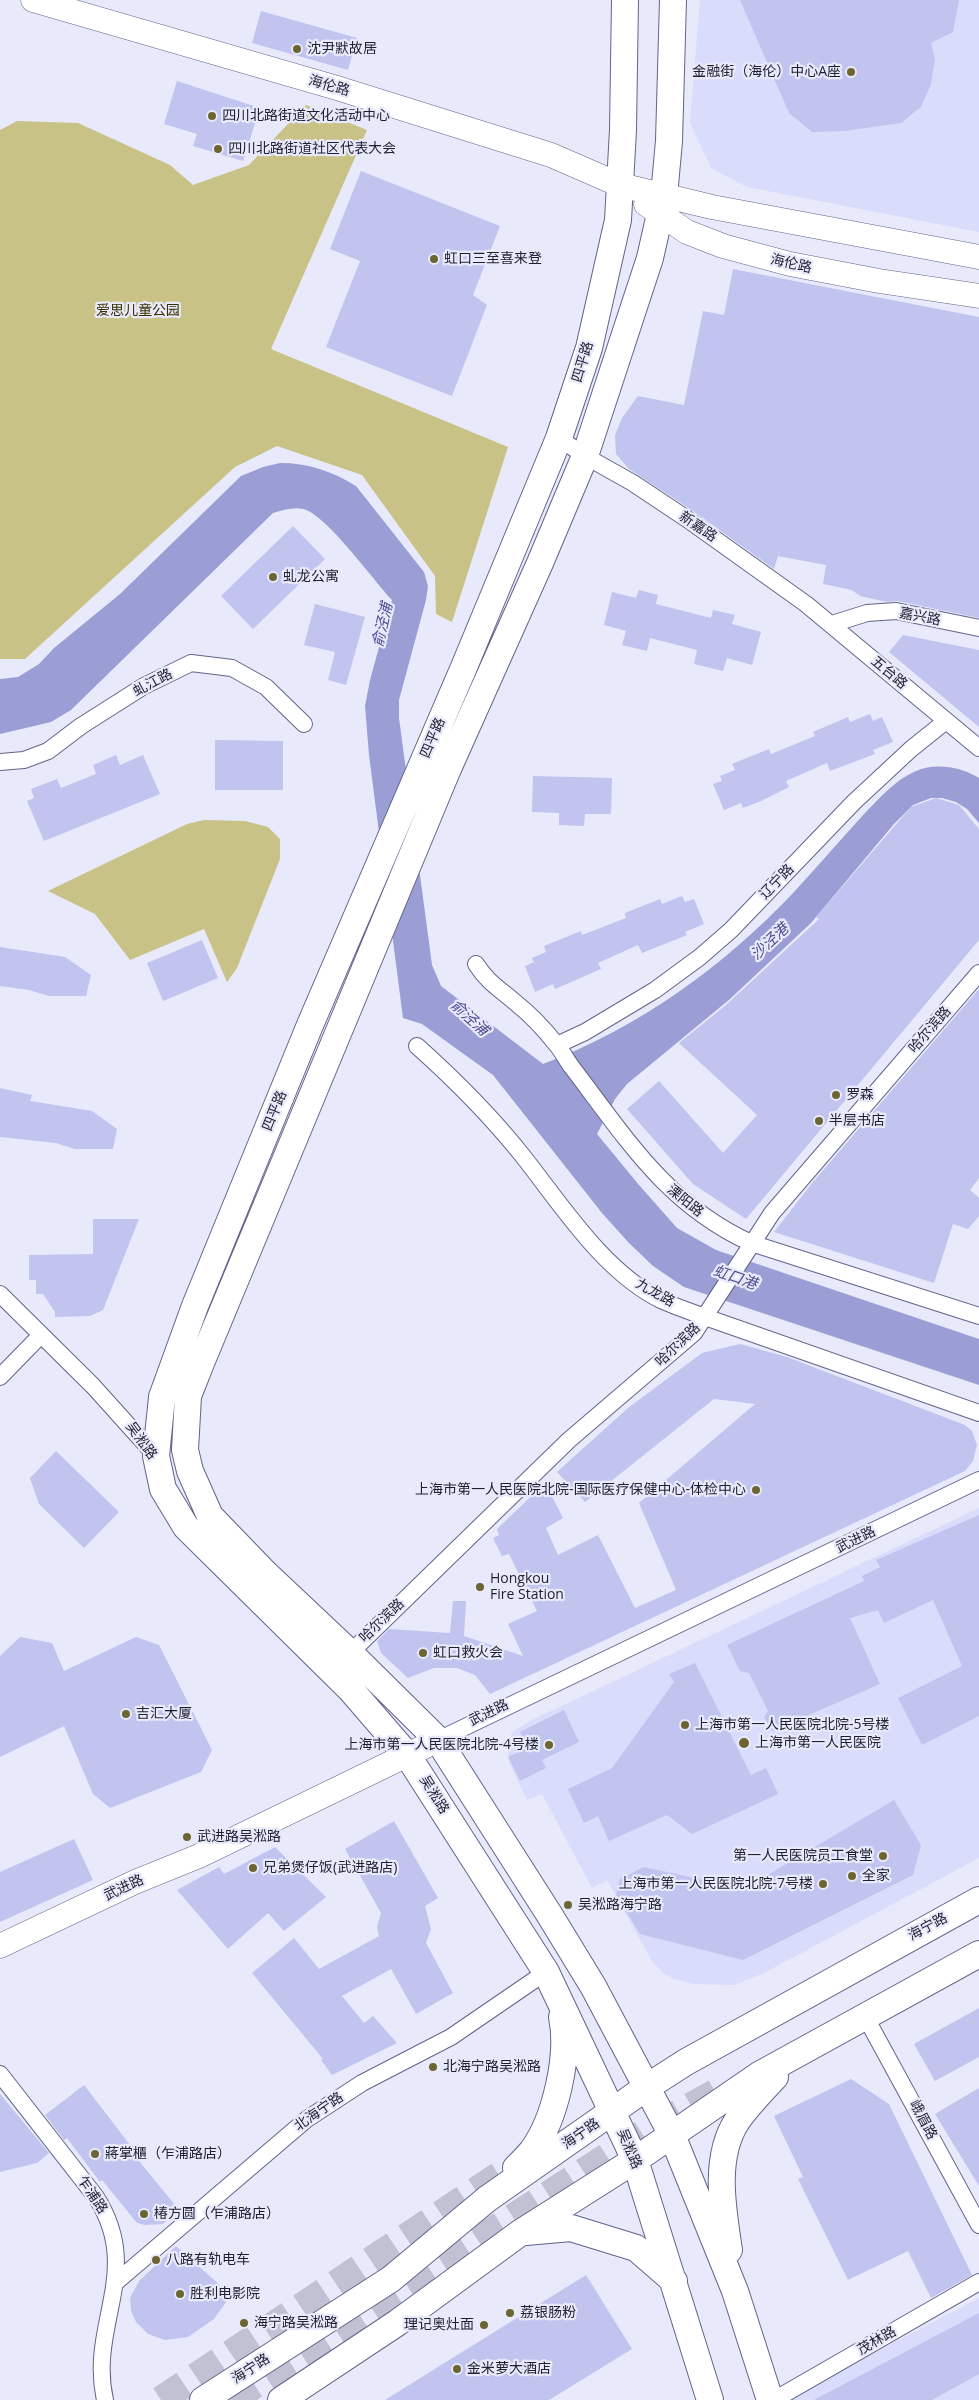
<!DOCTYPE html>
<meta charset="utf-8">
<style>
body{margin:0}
canvas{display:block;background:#e8e9fb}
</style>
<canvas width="979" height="2400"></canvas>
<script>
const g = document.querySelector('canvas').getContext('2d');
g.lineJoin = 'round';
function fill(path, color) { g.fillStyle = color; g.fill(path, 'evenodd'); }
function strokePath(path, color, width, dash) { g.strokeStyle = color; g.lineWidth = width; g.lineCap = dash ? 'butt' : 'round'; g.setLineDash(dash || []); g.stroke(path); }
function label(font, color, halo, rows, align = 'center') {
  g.font = font + ' "Open Sans","Noto Sans SC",sans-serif'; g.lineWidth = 4.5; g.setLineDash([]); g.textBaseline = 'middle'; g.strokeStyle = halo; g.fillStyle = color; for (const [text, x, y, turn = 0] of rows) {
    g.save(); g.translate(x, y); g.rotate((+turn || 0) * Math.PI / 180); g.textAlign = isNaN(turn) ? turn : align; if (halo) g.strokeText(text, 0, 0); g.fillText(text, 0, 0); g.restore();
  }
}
const built = new Path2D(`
 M700,0H979V232L747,187L711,168L690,123Z
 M979,1508V1858L764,1973L734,1985L693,1984L674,1979L663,1973L652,1961L607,1880L592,1888L542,1794L527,1800L509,1762L508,1749L512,1732L530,1721Z
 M979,2298V2400H790L841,2370Z`);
const green = new Path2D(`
 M306,105L367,130L271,349L508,447L452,622L436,614L435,576L362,475L277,446L235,467L25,659H0V130L17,121L78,123L170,165L193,185L249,165Z
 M204,820L245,821L268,827L280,839V859L237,968L227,982L204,929L130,960L95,914L48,891L187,824Z`);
const water = new Path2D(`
 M280,463C308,463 332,471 356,486L424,572L428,586L426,600L399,700V718L432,965L441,986L543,1064C639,1028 724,966 794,892C818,866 841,839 865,813C880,798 894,781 914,772C934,762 961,767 979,778V823L967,809L956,802L942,798H931L913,805L894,824L811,923L730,999L627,1084L615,1099L597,1134L639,1185L677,1228L716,1250L979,1339V1385L684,1287L653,1266L629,1243L602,1213L493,1075L422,1024L403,1018L369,755L365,706L370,680L392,600C374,581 325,513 303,509C293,507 283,510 273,513L71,710L51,722L0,734V679L18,677L39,664L54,648L120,594L241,476L263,467Z`);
const building = new Path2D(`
 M740,0H959L953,32L931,43L935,59L931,84L921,107L901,123L845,131L812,132L789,113Z
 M261,11L357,38L348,70L252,43Z
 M177,81L260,108L243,161L193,146L197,134L164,124Z
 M361,171L500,226L473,295L487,305L452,396L326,347L360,261L330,249Z
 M733,269L979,317V618L898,601L887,602L860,596L852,590L823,584L826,565L778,556L774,569L693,511L629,469L616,454L615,435L622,418L638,396L684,405L703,311L724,315Z
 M293,526L325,559L253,629L221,596Z
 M639,590L658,595L656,604L711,618L713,610L735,615L732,624L761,632L752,665L727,658L723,671L694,664L697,650L650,638L647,651L622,645L626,631L604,625L612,592L636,598Z
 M315,604L365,617L346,685L328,680L335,652L304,645Z
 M903,635L979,650V727L889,652Z
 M870,714L873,721L882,717L893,742L873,750L875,754L830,771L827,763L786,781L789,787L761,801L743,808L741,803L724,810L713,784L722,781L720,776L735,770L732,764L769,749L771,754L815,736L813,732L848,717L850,722Z
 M215,740L283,741V790H215Z
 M116,755L120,765L143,755L160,794L44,841L27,801L34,798L31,789L57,779L61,788L96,774L93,765Z
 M533,776L612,778L611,814H585L584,826L559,825V813L532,812Z
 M936,798L959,805L979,829V940L746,1219L693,1184L627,1109L659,1081L723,1153L757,1115L679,1043L726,1005L819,919L816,917L911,807Z
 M682,896L685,902L694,899L704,924L685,932L687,935L642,953L638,945L598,963L601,969L555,989L553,984L535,992L525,966L534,962L532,958L546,952L544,946L581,931L582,935L626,918L625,913L660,899L662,904Z
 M202,940L218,978L163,1001L147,963Z
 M0,947L65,957L91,975L86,996H49L29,990L0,986Z
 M979,989V1178L970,1190L979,1198V1216L968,1229L953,1224L934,1283L774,1232L813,1182Z
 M0,1088L32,1095L30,1101L92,1111L117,1129L113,1149H75L56,1143L0,1137Z
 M93,1219H139L103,1310L90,1316L55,1317V1312L43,1294H36V1280H29V1255L93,1254Z
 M740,1344L787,1357L965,1425L972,1431L977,1445L973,1461L965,1471L490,1694L475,1675L457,1668H434L408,1678L381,1653L377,1641L389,1629L450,1633L453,1601H466L464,1636L523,1656L508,1624L537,1611L509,1554L502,1556L493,1538L499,1535L497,1529L545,1483L563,1518L546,1528L558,1555L598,1535L635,1608L676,1590L639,1503L755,1404L714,1399L585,1502L557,1472L628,1408L702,1353Z
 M56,1451L119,1512L84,1548L39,1504L30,1478Z
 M979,1515V1716L922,1745L898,1698L962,1666L933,1600L884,1623L878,1610L850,1618L880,1684L772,1731L764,1717L768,1711L749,1673L740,1671L727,1645L864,1581L862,1576L880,1567L876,1560Z
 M20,1637L52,1643L64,1671L136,1637L159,1645L212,1750L201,1772L110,1808L93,1794L64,1726L0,1757V1656Z
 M695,1663L751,1775L766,1768L778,1794L692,1834L667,1815L609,1841L598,1816L584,1823L568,1789L612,1768L674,1682L669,1674Z
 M564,1710L579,1742L542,1760L546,1768L520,1781L508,1757L527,1748L520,1732Z
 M894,1800L921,1845L913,1875L743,1960L640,1934L616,1895L620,1879L644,1867L744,1889Z
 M394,1821L438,1898L425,1906L431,1929L426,1943L453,1993L416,2014L391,1969L342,1996L364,2023L373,2016L397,2043L332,2075L321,2060L323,2059L252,1973L294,1938L319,1969L379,1936L377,1927L381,1913L345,1849Z
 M74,1839L93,1880L0,1922V1872Z
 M275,1847L326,1897L284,1931L268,1913L228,1949L177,1890L219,1867L224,1874Z
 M979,2008V2057L935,2081L914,2044Z
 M851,2079L889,2104L972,2275L931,2298L908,2251L848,2280L798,2179L803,2177L774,2116Z
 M84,2085L137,2154L135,2156L179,2210L163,2224L145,2225L137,2223L102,2180L100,2182L67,2138L64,2140L45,2115Z
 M979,2088V2186L935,2114Z
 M0,2094L49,2153L37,2163L0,2172Z
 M176,2246L231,2295L214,2319L188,2337L165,2340L148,2334L136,2322L131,2311L130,2298L139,2281Z
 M586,2275L632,2349L549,2400H385Z
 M979,2313V2374L932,2400H814Z`);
const highwayTunnel = new Path2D(`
 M161,2400L509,2169
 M231,2400L650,2129L717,2092`);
const street = new Path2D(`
 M559,438L585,456L633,483L687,519L806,604L979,748
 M832,624L867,613L896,611L979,628
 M0,762L24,760L48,751L81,726L144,686L191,663L232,668L266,687L304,724
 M476,964C488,983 500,989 516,1003C531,1015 545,1030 556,1044C562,1051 566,1059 571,1066C626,1138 666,1204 751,1243L979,1316
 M557,1045L585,1032L655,990L700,957L731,930L854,802L911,749L946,721
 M417,1046C455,1080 490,1115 522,1155C561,1204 604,1273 663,1301C677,1307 691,1312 705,1317L979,1413
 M0,1294L93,1386L156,1456
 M0,1377L41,1335
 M350,1653L569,1440L694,1333L772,1213L979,973
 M438,1740L979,1480
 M865,2016L979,2225
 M0,2074L96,2197C144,2272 88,2324 105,2400
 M115,2283L307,2119L362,2083L451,2037L546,1972
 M774,2400L979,2282`);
const secondary = new Path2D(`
 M33,0L337,88L551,155L620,185L712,207L979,257
 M646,204L687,232L723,246L790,264L879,281L979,296
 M0,1946L135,1882L199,1856L438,1740`);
const primary = new Path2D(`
 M625,0L623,130L618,220L589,348L559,438L464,667L310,1025L195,1306L162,1397L156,1456L163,1489L186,1527L351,1690L408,1756L546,1972L635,2160L710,2400
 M673,0L669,141L664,196L650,258L585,456L540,563L447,771L201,1363L188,1396L185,1450L190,1471L210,1516L265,1573L350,1653L438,1740L549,1914L593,1986L672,2135L735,2291L770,2400
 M516,2168C521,2163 527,2157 532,2151C555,2120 570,2056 562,2017
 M526,2232L571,2228L636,2248L674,2281
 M729,2250C723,2210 713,2158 737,2121C748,2105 762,2091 775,2077
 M203,2400L391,2279L487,2199L647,2087L686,2062L979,1900
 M281,2400L397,2323L520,2233L635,2160L759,2075L979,1954`);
const markers = [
 [297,49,5,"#6c6532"],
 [851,72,5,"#6c6532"],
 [212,116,5,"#6c6532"],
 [218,149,5,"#6c6532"],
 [434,259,5,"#6c6532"],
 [273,577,5,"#6c6532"],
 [836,1095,5,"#6c6532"],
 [819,1121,5,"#6c6532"],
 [756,1490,5,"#6c6532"],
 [480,1587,5,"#6c6532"],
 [423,1653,5,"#6c6532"],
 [126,1714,5,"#6c6532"],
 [685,1725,5,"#6c6532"],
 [744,1743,6,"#6c6532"],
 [549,1745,5,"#6c6532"],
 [187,1837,5,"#6c6532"],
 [883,1856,5,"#6c6532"],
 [253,1868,5,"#6c6532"],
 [852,1876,5,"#6c6532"],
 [823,1884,5,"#6c6532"],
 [568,1905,5,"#6c6532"],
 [433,2067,5,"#6c6532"],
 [95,2154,5,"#6c6532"],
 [144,2214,5,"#6c6532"],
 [156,2260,5,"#6c6532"],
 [180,2294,5,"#6c6532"],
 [510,2313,5,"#6c6532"],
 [244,2323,5,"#6c6532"],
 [484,2325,5,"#6c6532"],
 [457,2369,5,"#6c6532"]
];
const poiNames = [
 ["沈尹默故居",307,49],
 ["金融街（海伦）中心A座",841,72,"right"],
 ["四川北路街道文化活动中心",222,116],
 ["四川北路街道社区代表大会",228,149],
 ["虹口三至喜来登",444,259],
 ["虬龙公寓",283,577],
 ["罗森",846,1095],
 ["半层书店",829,1121],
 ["上海市第一人民医院北院-国际医疗保健中心-体检中心",746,1490,"right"],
 ["Hongkou",490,1579],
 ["Fire Station",490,1595],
 ["虹口救火会",433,1653],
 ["吉汇大厦",136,1714],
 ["上海市第一人民医院北院-5号楼",695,1725],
 ["上海市第一人民医院",755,1743],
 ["上海市第一人民医院北院-4号楼",539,1745,"right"],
 ["武进路吴淞路",197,1837],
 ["第一人民医院员工食堂",873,1856,"right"],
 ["兄弟煲仔饭(武进路店)",263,1868],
 ["全家",862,1876],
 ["上海市第一人民医院北院-7号楼",813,1884,"right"],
 ["吴淞路海宁路",578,1905],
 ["北海宁路吴淞路",443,2067],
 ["蔣掌櫃（乍浦路店）",105,2154],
 ["椿方圆（乍浦路店）",154,2214],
 ["八路有轨电车",166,2260],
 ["胜利电影院",190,2294],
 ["荔银肠粉",520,2313],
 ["海宁路吴淞路",254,2323],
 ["理记奥灶面",474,2325,"right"],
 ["金米萝大酒店",467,2369]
];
const streetNames = [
 ["海伦路",329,86,16],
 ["海伦路",791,264,13],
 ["四平路",583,362,-73],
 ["新嘉路",698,527,34],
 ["嘉兴路",920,617,11],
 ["五台路",889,673,40],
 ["虬江路",153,683,-28],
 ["四平路",433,738,-67],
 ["辽宁路",777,882,-46],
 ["哈尔滨路",930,1030,-49],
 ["四平路",275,1111,-68],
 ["溧阳路",685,1201,39],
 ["九龙路",655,1293,29],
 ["哈尔滨路",678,1345,-44],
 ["吴淞路",141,1441,54],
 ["武进路",856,1540,-26],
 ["哈尔滨路",382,1621,-44],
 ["武进路",489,1713,-26],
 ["吴淞路",434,1795,58],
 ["武进路",124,1888,-25],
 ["海宁路",928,1927,-28],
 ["北海宁路",319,2112,-35],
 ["峨眉路",923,2120,62],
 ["海宁路",581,2134,-35],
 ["吴淞路",629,2149,67],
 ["乍浦路",92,2195,56],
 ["茂林路",877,2341,-30],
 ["海宁路",251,2369,-33]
];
const parkNames = [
 ["爱思儿童公园",138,311]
];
const waterNames = [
 ["俞泾浦",383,625,-77],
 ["沙泾港",770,942,-43],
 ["俞泾浦",469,1018,42],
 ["虹口港",735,1278,19]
];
fill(built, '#d9dcfa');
fill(green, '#c9c286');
fill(water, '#9b9ed5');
fill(building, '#c1c4ef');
strokePath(highwayTunnel, '#c0c1d2', 28, [28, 14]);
strokePath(street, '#62648a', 18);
strokePath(secondary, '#62648a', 25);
strokePath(primary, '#62648a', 28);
strokePath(street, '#fff', 16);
strokePath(secondary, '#fff', 24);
strokePath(primary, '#fff', 26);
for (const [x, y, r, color] of markers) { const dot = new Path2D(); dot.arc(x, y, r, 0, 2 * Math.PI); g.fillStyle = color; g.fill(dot); strokePath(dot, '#e8e9fb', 2); }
label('14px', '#1f202f', '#e8e9fb', poiNames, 'left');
label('14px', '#1f202f', '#e8e9fb', streetNames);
label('14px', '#373100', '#e8e9fb', parkNames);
label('italic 15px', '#4c4b90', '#e8e9fb', waterNames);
</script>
